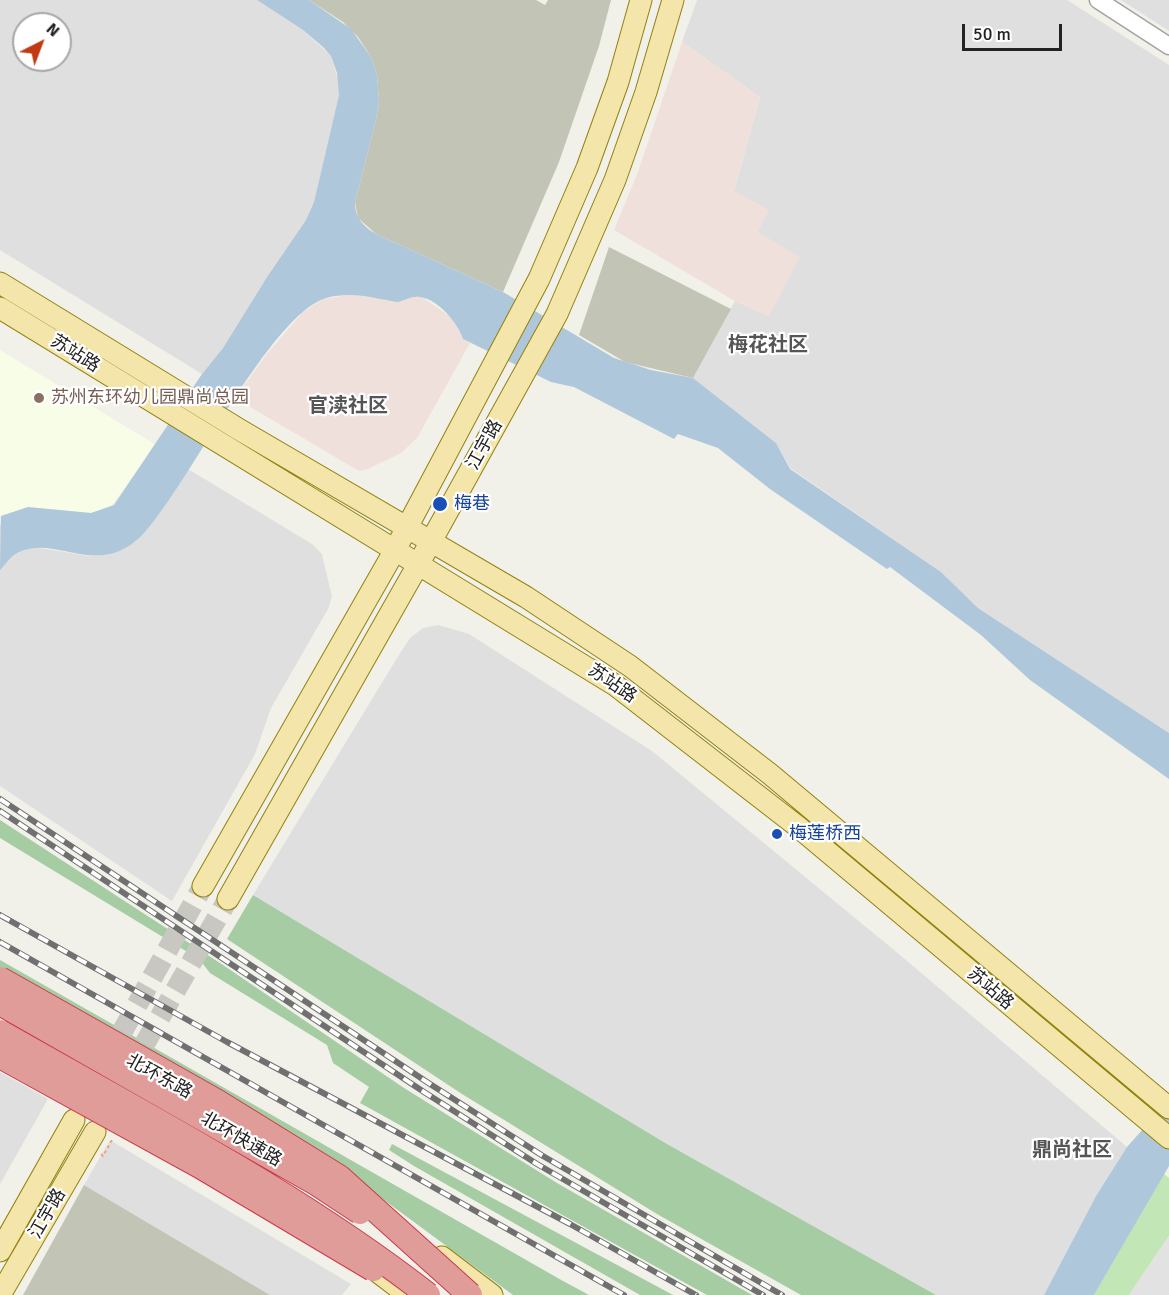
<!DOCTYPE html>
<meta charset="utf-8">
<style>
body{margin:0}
#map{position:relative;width:1169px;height:1295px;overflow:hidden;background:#f1f0e9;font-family:Signika,sans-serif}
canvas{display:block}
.north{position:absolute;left:12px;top:12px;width:60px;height:60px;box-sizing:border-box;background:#fff;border:2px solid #a7a7a7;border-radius:50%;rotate:42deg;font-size:16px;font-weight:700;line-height:24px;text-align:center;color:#222}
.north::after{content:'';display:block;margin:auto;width:21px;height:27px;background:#c03913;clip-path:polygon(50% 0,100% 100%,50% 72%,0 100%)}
.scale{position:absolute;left:962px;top:24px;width:100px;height:27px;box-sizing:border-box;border:3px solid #222;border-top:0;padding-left:8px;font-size:18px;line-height:21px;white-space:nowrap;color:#222;-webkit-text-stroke:4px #fff;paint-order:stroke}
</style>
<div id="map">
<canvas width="1169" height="1295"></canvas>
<div class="north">N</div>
<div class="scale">50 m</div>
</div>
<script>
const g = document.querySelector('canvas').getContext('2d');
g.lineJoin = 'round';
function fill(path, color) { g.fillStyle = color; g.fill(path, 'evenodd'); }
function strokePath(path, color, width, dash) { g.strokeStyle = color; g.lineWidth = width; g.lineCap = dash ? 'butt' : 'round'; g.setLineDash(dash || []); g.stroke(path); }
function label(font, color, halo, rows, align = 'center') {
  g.font = font + ' Signika,"Noto Sans SC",sans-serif'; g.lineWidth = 4.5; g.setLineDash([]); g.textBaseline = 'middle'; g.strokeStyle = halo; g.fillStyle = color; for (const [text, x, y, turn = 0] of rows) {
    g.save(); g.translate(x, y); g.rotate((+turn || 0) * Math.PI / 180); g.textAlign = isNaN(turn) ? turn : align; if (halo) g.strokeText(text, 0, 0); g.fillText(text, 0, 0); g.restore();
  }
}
const residential = new Path2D(`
 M0,0H257L303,30L331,56L339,83V95L314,202L306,220L267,277L223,348L202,374L0,250ZM24,24H60V60H24Z
 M697,0H1067L1169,65V733L978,608L941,572L790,468L776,443L693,378L735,301L769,316L758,232L734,191L760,97L682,42Z
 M1121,0H1169V31Z
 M188,469L312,544L322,554L332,597L328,609L271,708L255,754L172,901L0,786V525L40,548L89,556L134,542L161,511Z
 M438,625L469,634L652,751L894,950L1127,1147L1096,1196L1044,1295H936L667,1144L253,895L397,658L410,638L423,628Z
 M0,1072L48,1099L0,1184Z
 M110,1140L351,1284L342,1295H270L84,1185Z`);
const commercial = new Path2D(`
 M682,42L760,97L734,191L769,210L758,232L800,257L769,316L735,301L614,230L638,172Z
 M354,294L398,301L406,297H422L455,320L463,339L470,343L417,438L401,453L368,469L359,471L235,398L266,355L302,313L323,299Z`);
const education = new Path2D(`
 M0,350L156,445L109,509L91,513L28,507L0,516Z`);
const construction = new Path2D(`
 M309,0H536L545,5L548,0H611L599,46L559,162L503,292L376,234L358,218L355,202L376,120L379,101L377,75L371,57L358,37L343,22Z
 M609,247L731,309L693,378L625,362L579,335Z
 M84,1185L270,1295H23Z`);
const grass = new Path2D(`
 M1164,1174L1169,1178V1236L1129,1295H1094Z`);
const forest = new Path2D(`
 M0,820L223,965L404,1088L557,1183L752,1295H707L360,1103L369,1087L333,1063L327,1045L210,973L199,959L0,838Z
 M253,895L667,1144L936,1295H801L657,1214L462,1094L227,939Z
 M0,960L563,1281L589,1295H513L357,1180L0,974Z
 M392,1144L673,1295H640L414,1166L389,1150Z`);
const parking = new Path2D(`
 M1169,1236V1295H1129Z`);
const water = new Path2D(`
 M257,0H309L351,29L371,57L377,75L379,101L376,120L355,202C355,218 363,226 376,234L503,292L614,358L651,370L693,378L776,443L790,469L941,572L978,608L1169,733V779L1030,680L981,635L890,567L887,569L770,489L718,448L678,434L674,439L574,387L551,382L463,339C458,323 438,299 420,297C411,296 406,300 398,302C393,302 385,299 380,299C361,295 345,293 326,298C270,315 189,484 144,533C99,581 57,534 19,552C11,555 6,564 0,570L1,516L28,507L91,513L114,505L202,374L223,348L267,277L306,220L314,202L339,95L337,73L331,56L323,47L303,30Z
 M1169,1100V1166L1094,1295H1044L1096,1196L1127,1147Z`);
const majorTunnel = new Path2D(`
 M107,1059L203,886
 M129,1071L228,899`);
const path = new Path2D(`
 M101,1154L103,1156L112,1140`);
const minor = new Path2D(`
 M1098,0L1169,46`);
const major = new Path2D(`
 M0,283L240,430L526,597L630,666L770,774L1169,1108
 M0,308L615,685L797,826L1169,1138
 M203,886L395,550L539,279L587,168L618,82L641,0
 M228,899L419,563L557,314L615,180L646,92L673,0
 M0,1251L74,1120
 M442,1257L492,1295
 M378,1272L408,1295
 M0,1295L95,1132`);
const rail = new Path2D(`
 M0,799L430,1084L543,1156L782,1295
 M0,811L424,1092L537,1164L763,1295
 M0,915L227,1042L570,1224L696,1295
 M0,942L624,1295`);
const highwayBridge = new Path2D(`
 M0,979L216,1101L339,1177L470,1295
 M0,1003L316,1183L360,1212
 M0,1032C145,1115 296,1192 428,1295
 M0,1056L200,1166L373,1269`);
const markers = [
 [39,398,6,"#8d6e63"],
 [440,504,8,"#1a4fb4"],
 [777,834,6,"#1a4fb4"]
];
const streetNames = [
 ["苏站路",75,354,32],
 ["江宇路",485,445,-61],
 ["苏站路",612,684,34],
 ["苏站路",990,989,40],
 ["北环东路",159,1077,29],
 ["北环快速路",241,1140,30],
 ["江宇路",48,1214,-60]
];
const educationNames = [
 ["苏州东环幼儿园鼎尚总园",51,398]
];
const transitNames = [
 ["梅巷",454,504],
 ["梅莲桥西",789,834]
];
const neighbourhoodNames = [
 ["梅花社区",768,346],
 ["官渎社区",348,407],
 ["鼎尚社区",1072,1151]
];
fill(residential, '#e0dfdf');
fill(commercial, '#f0e0db');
fill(education, '#f8fde7');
fill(construction, '#c2c5b5');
fill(grass, '#c2e6b5');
fill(forest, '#a5cca2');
fill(parking, '#e2e2e2');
fill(water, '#aec7da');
strokePath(majorTunnel, '#c8c7c1', 21, [21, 10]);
strokePath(minor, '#a3a3a3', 19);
strokePath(major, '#91820e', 23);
strokePath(path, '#eea27e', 2, [3, 3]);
strokePath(minor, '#fff', 16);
strokePath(major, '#f4e5ab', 21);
strokePath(rail, '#707070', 6);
strokePath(rail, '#fff', 4, [11]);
strokePath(highwayBridge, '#cc394c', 26, []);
strokePath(highwayBridge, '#e09c99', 24);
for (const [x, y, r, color] of markers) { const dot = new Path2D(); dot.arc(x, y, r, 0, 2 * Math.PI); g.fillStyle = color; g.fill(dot); strokePath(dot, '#fff', 2); }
label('18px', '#222', '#fff', streetNames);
label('18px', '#785e54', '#fff', educationNames, 'left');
label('18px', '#164399', '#fff', transitNames, 'left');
label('bold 20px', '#555', '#fff', neighbourhoodNames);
</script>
